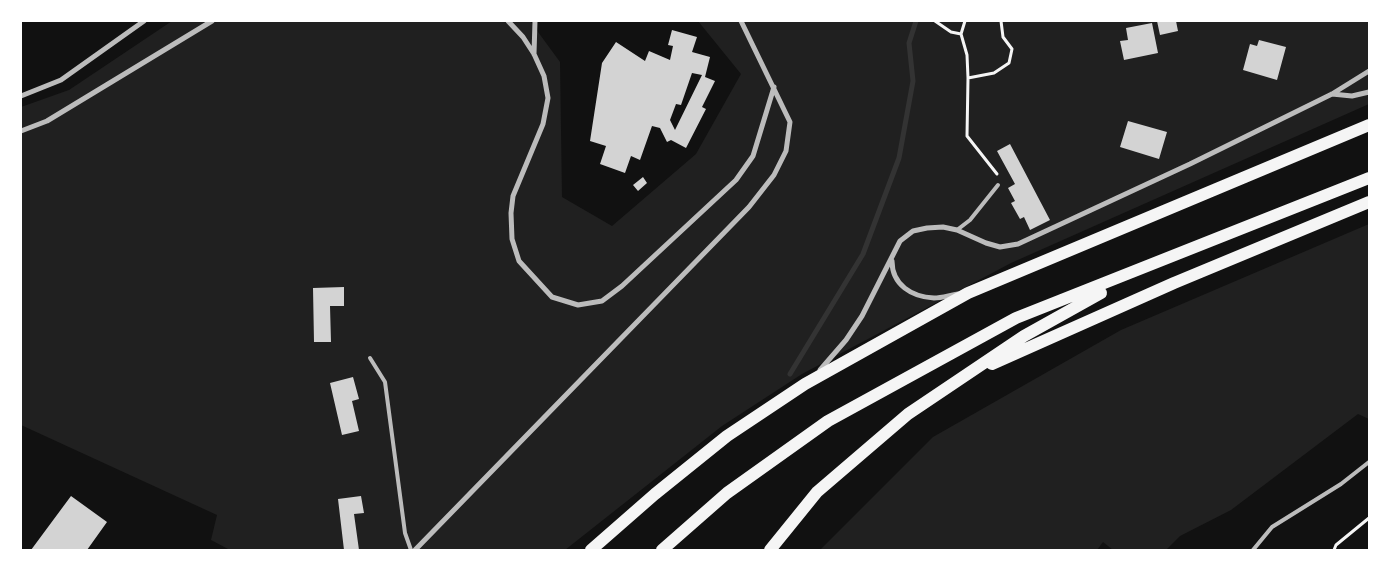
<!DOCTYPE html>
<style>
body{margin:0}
#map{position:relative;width:1390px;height:571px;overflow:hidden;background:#111;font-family:"Public Sans",sans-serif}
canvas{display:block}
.frame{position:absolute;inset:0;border:22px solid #fff;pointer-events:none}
</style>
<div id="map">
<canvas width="1390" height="571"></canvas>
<div class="frame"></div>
</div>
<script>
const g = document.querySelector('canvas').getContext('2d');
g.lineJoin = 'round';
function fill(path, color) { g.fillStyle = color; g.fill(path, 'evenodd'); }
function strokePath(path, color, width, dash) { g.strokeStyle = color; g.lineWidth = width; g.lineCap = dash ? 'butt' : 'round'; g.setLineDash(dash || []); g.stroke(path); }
const green = new Path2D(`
 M172,21H530L560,62L562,197L612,226L696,154L741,74L698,21H1369V104L1011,263L802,374L722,426L565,550H230L211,540L217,515L21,425V107L69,90Z
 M1369,224V419L1358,414L1231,510L1180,536L1166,550H1113L1103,542L1097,550H820L933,437L1121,330Z`);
const stream = new Path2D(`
 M790,374L863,254L899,158L913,81L909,43L916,21`);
const building = new Path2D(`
 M1157,21H1176L1178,31L1160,35Z
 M1152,23L1158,53L1124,60L1120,41L1128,40L1126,28Z
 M672,30L697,37L692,52L710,57L705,77L715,81L702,107L706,109L686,148L671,140L667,142L660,128L652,126L640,160L631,156L625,173L600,164L606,146L590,141L602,63L616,42L645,61L649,51L670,60L673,46L668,45ZM692,73L702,75L675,130L670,120L676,104L681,105Z
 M1259,40L1286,47L1277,80L1243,70L1250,44L1257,46Z
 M1128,121L1167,132L1159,159L1120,147Z
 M1010,144L1050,220L1030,230L1024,217L1020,219L1011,203L1015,201L1008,188L1015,184L997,151Z
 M643,177L647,183L638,191L633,185Z
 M344,287V306H330L331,342H314L313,288Z
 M353,377L359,399L352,401L359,431L342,435L330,383Z
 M71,496L107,522L87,550H31Z
 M361,496L364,513L354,514L359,550H344L338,499Z`);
const path = new Path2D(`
 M935,21L951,32L961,34L967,55L968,78L967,136L997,174
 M961,34L965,21
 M968,78L994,73L1009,63L1012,49L1003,37L1001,21
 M1334,550L1336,545L1369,518`);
const service = new Path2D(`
 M957,230L970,220L998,185
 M370,358L385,382L405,533L411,550
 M1253,550L1272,527L1341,484L1369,462`);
const minor = new Path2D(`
 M508,21L523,37L534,54L544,76L548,98L543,124L513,196L511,213L512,239L519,261L552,297L578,305L602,301L622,286L736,180L753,156L774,87
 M534,54L535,21
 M1332,94L1352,96L1369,92
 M21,96L61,80L144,21
 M21,131L47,121L212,21
 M892,261C892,285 912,297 934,298C942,298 950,295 958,294
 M820,370L846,340L862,316L900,241L913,231L927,228L943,227L957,230L986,243L1000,247L1018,244L1190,164L1332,94L1369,71
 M415,550L749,207L774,175L786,151L790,122L741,21`);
const primary = new Path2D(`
 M992,364L1174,283L1369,202
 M591,550L655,494L727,436L805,384L968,293L1369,125
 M662,550L727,493L828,421L1016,318L1369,178
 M770,550L817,492L908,414L1024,336L1101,293`);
fill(green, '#202020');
strokePath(stream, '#333', 5);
fill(building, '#d3d3d3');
strokePath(path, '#f5f5f5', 3);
strokePath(service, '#bcbcbc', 4);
strokePath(minor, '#bcbcbc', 5);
strokePath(primary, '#f5f5f5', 12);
</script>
